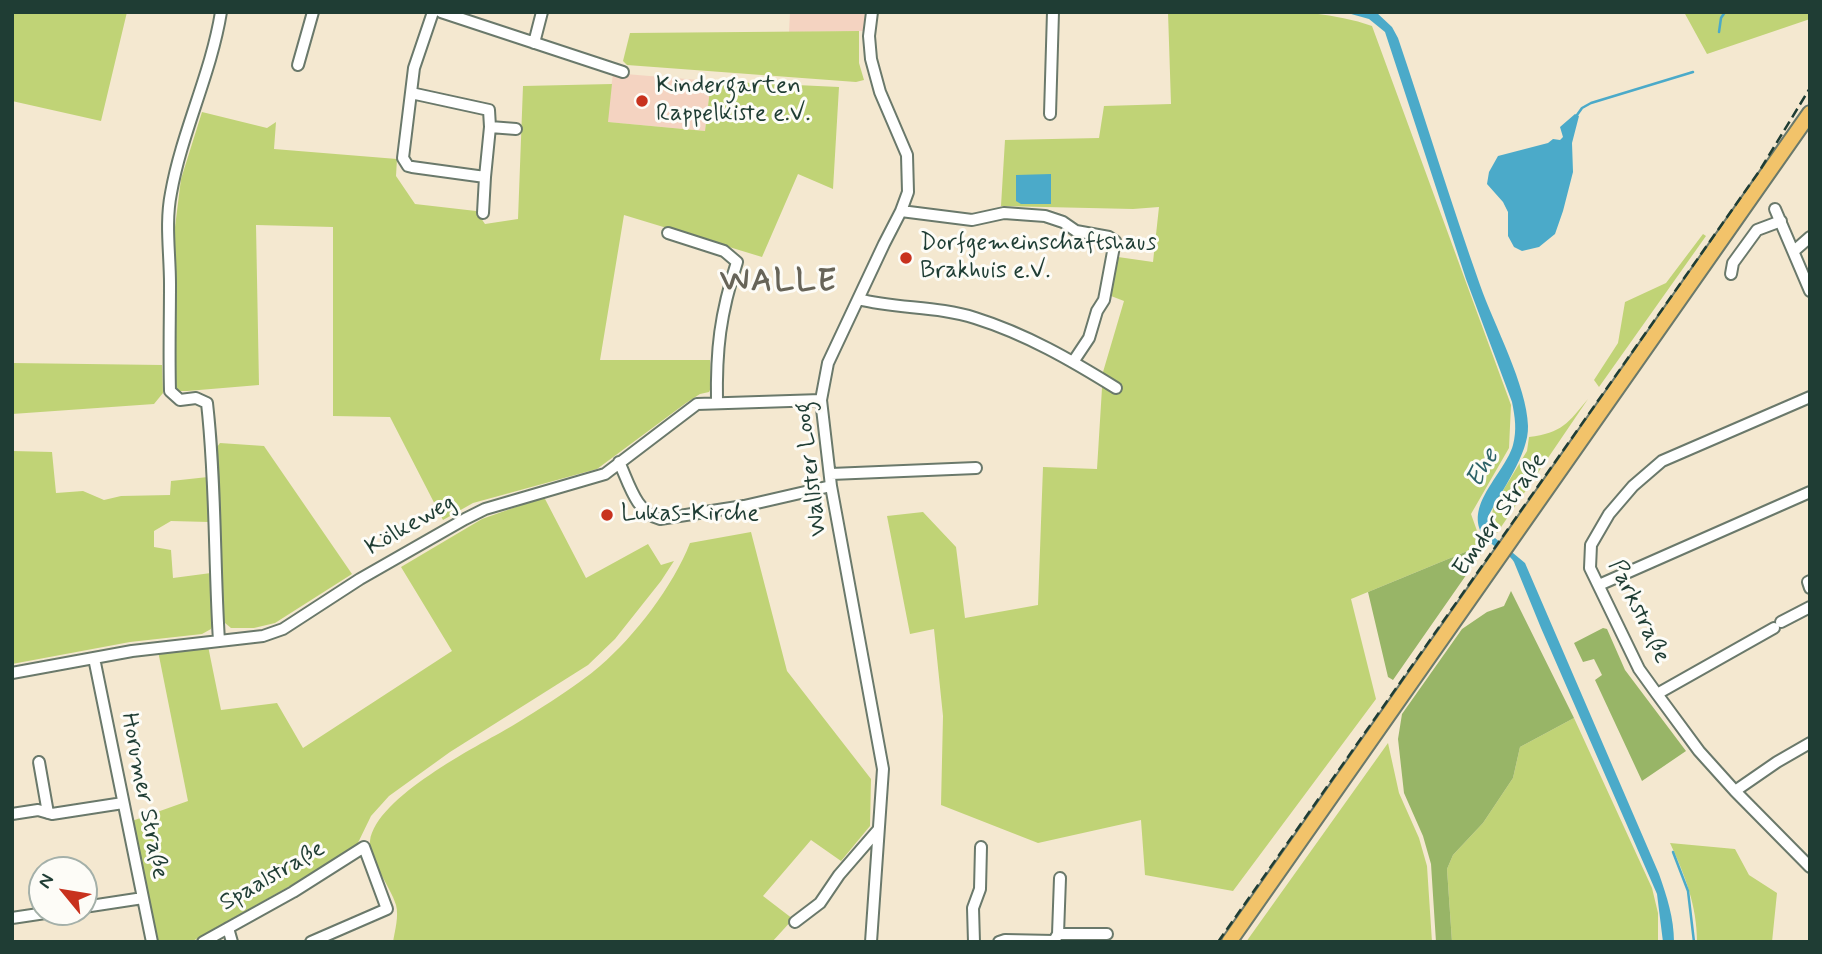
<!DOCTYPE html>
<meta charset="utf-8">
<style>
body{margin:0}
#map{position:relative;width:1822px;height:954px;overflow:hidden;background:#f4e8d0;font-family:Mynerve,sans-serif}
canvas{display:block}
.frame{position:absolute;inset:0;border:14px solid #1f3d34;pointer-events:none}
.north{position:absolute;left:28px;top:856px;width:70px;height:70px;box-sizing:border-box;background:#fdfcf7;border:2px solid #a4b0a9;border-radius:50%;rotate:300deg;font-size:19px;font-weight:700;line-height:28px;text-align:center;color:#1f3d34}
.north::after{content:'';display:block;margin:auto;width:24px;height:32px;background:#c8321e;clip-path:polygon(50% 0,100% 100%,50% 72%,0 100%)}
</style>
<div id="map">
<canvas width="1822" height="954"></canvas>
<div class="frame"></div>
<div class="north">N</div>
</div>
<script>
const g = document.querySelector('canvas').getContext('2d');
g.lineJoin = 'round';
function fill(path, color) { g.fillStyle = color; g.fill(path, 'evenodd'); }
function strokePath(path, color, width, dash) { g.strokeStyle = color; g.lineWidth = width; g.lineCap = dash ? 'butt' : 'round'; g.setLineDash(dash || []); g.stroke(path); }
function label(font, color, halo, rows, align = 'center') {
  g.font = font + ' Mynerve,sans-serif'; g.lineWidth = 6; g.setLineDash([]); g.textBaseline = 'middle'; g.strokeStyle = halo; g.fillStyle = color; for (const [text, x, y, turn = 0] of rows) {
    g.save(); g.translate(x, y); g.rotate((+turn || 0) * Math.PI / 180); g.textAlign = isNaN(turn) ? turn : align; if (halo) g.strokeText(text, 0, 0); g.fillText(text, 0, 0); g.restore();
  }
}
const built = new Path2D(`
 M790,12H865L863,31L789,32Z
 M613,73L711,81L705,131L607,122Z`);
const green = new Path2D(`
 M12,12H127L101,121L12,101Z
 M1168,12C1235,12 1308,4 1372,26L1511,405L1509,448L1471,514L1482,545L1351,599L1376,699L1233,891L1145,875L1141,820L1038,843L941,805L943,716L934,629L910,634L887,516L923,512L956,547L965,618L1038,605L1043,467L1097,469L1103,372L1124,301L1111,296L1118,257L1153,262L1159,207L1133,209L1001,206L1005,140L1099,138L1104,106L1171,104Z
 M1684,12H1810V19L1707,54Z
 M859,31V63L864,80L856,82L627,65L623,61L630,33Z
 M711,81L839,87L833,189L798,174L762,257L624,215L600,360H710L711,388L709,392L700,394L686,403L597,469L473,503L443,520L390,417L333,416V227L256,225L259,385L187,391H180L176,388L173,243L181,179L202,112L267,128L276,122L274,149L397,159L396,176L415,204L476,211L485,224L518,219L523,86L612,84L608,122L705,131Z
 M1703,234L1706,236L1599,387L1594,380L1618,343L1625,302L1666,283Z
 M12,363L162,365L163,393L154,404L12,414Z
 M1588,399L1497,533L1491,524L1493,507L1527,451L1529,437C1562,433 1568,423 1588,399Z
 M12,416L13,451L52,452L56,493L83,491L104,500L121,496L170,495L171,481L208,477L209,522L171,521L154,531V547L171,550L173,578L211,573L213,623L211,629L202,634L130,642L12,664Z
 M220,443L264,446L352,574L275,623L254,628H231L225,623L222,615L217,447Z
 M544,497L586,578L648,544L661,565L674,561L661,581L615,639L588,665L450,752L389,796L371,816L355,849L191,942H158L132,821L188,801L158,651L208,646L221,710L277,703L303,748L452,651L401,567L482,519Z
 M751,532L787,671L871,779L870,826L841,861L811,840L763,896L793,919L772,942H393C395,930 399,916 396,905C391,887 368,859 370,841C376,797 476,747 512,726C538,710 577,686 600,666C635,636 673,586 690,543Z
 M1574,718L1652,888L1658,913V942H1452L1447,869L1453,855L1483,823L1513,778L1520,747Z
 M1388,743L1399,793L1419,838L1427,866L1432,942H1246Z
 M1670,843L1735,849L1749,875L1777,893L1772,942H1697C1697,906 1685,875 1670,843Z`);
const forest = new Path2D(`
 M1482,545L1485,548L1393,680L1388,677L1368,592Z
 M1511,591L1574,718L1520,747L1513,778L1483,823L1453,855L1447,869L1452,942H1436L1431,864L1423,836L1404,793L1398,739L1402,714L1462,629L1487,612L1504,606Z
 M1603,628L1607,629L1625,670L1686,751L1642,781L1595,680L1602,675L1594,659L1583,662L1574,643Z`);
const water = new Path2D(`
 M1344,12H1376L1392,27L1398,38C1426,121 1451,203 1480,285C1494,325 1527,386 1528,426C1529,454 1501,491 1488,517L1495,538L1525,563L1659,874C1667,897 1674,918 1674,942H1663L1657,894L1541,628L1514,562C1507,550 1490,547 1482,534C1465,504 1505,473 1513,445C1517,430 1515,417 1512,402L1466,279L1385,32L1369,19Z
 M1575,114L1579,116L1572,143L1573,172L1563,211L1555,234L1539,247L1522,251L1514,247L1508,236V212L1503,202L1487,184L1489,172L1498,156L1548,143L1553,139L1560,140L1563,137L1560,127Z
 M1051,174V204H1021L1016,201V175Z`);
const stream = new Path2D(`
 M1719,32L1721,18L1725,12
 M1577,115L1582,108L1591,103L1693,72
 M1673,852L1688,891L1694,942`);
const minor = new Path2D(`
 M441,12L623,72
 M534,43L542,12
 M298,65L313,12
 M411,93L489,110L490,127L485,177L412,167L408,166L403,158L414,68L433,12
 M1050,114L1053,12
 M490,127L516,129
 M1775,209L1810,291
 M901,211L972,220L1004,213L1045,216L1063,222L1076,231L1109,237L1115,241L1104,300L1097,311L1089,338L1073,362
 M483,213L485,177
 M668,233L724,251L737,262C720,314 716,350 717,403
 M1794,251L1810,237
 M1731,274L1733,263L1757,230L1781,221
 M858,299C896,309 938,306 975,318C1026,334 1071,360 1116,388
 M1810,397L1662,461L1633,486L1609,514L1591,545L1590,568L1639,669L1657,694L1699,751L1735,791L1810,867
 M619,462C629,483 636,513 660,519L744,506L831,486
 M831,474L976,468
 M1810,581L1808,582L1810,588
 M1599,585L1810,492
 M1781,622L1810,607
 M219,641C214,561 216,482 207,403L196,398L180,400L170,391C169,355 170,319 170,284C170,253 165,223 171,193C182,131 211,74 221,12
 M94,658L152,942
 M12,673L132,651L263,636L283,629L360,579L465,519L485,509L605,474L697,404L821,400
 M1657,694L1774,628
 M39,762L48,813
 M1735,791L1777,762L1810,743
 M12,814L38,810L52,814L123,803
 M84,907L143,898
 M12,918L52,912
 M795,922L820,903L839,875L878,830
 M228,928L232,942
 M1058,934L1060,878
 M203,942L293,892L364,847L387,909L311,942
 M871,942L883,769L831,486L821,400L828,363L884,244L901,211L908,192L907,155L880,92L871,59L869,36L872,12
 M974,942L973,908L980,889L981,847
 M999,942L1005,940L1054,941L1058,934H1107`);
const major = new Path2D(`
 M1229,942L1810,113`);
const rail = new Path2D(`
 M1218,942L1760,170L1810,88`);
const markers = [
 [642,101,7,"#c8321e"],
 [906,258,7,"#c8321e"],
 [607,515,7,"#c8321e"]
];
const poiNames = [
 ["Kindergarten",656,87],
 ["Rappelkiste e.V.",656,115],
 ["Dorfgemeinschaftshaus",920,244],
 ["Brakhuis e.V.",920,272],
 ["Lukas-Kirche",621,515]
];
const streetNames = [
 ["Wallster Loog",812,469,-97],
 ["Emder Straße",1501,515,-55],
 ["Kölkeweg",411,526,-30],
 ["Parkstraße",1638,612,64],
 ["Horumer Straße",143,796,79],
 ["Spaalstraße",273,877,-30]
];
const waterNames = [
 ["Ehe",1484,469,-60]
];
const districtNames = [
 ["WALLE",779,283]
];
fill(built, '#f4d3c1');
fill(green, '#c0d376');
fill(forest, '#98b567');
fill(water, '#4baac9');
strokePath(stream, '#4baac9', 2.5);
strokePath(minor, '#6a796b', 14);
strokePath(major, '#6a796b', 18);
strokePath(minor, '#fff', 10);
strokePath(major, '#f2c36a', 14);
strokePath(rail, '#1f3d34', 2.5, [10, 5]);
for (const [x, y, r, color] of markers) { const dot = new Path2D(); dot.arc(x, y, r, 0, 2 * Math.PI); g.fillStyle = color; g.fill(dot); strokePath(dot, '#fdfcf7', 2.5); }
label('24px', '#1f3d34', '#fdfcf7', poiNames, 'left');
label('24px', '#1f3d34', '#fdfcf7', streetNames);
label('italic 26px', '#2e6368', '#fdfcf7', waterNames);
g.letterSpacing = '2px';
label('bold 32px', '#676458', '#fdfcf7', districtNames);
g.letterSpacing = '0px';
</script>
